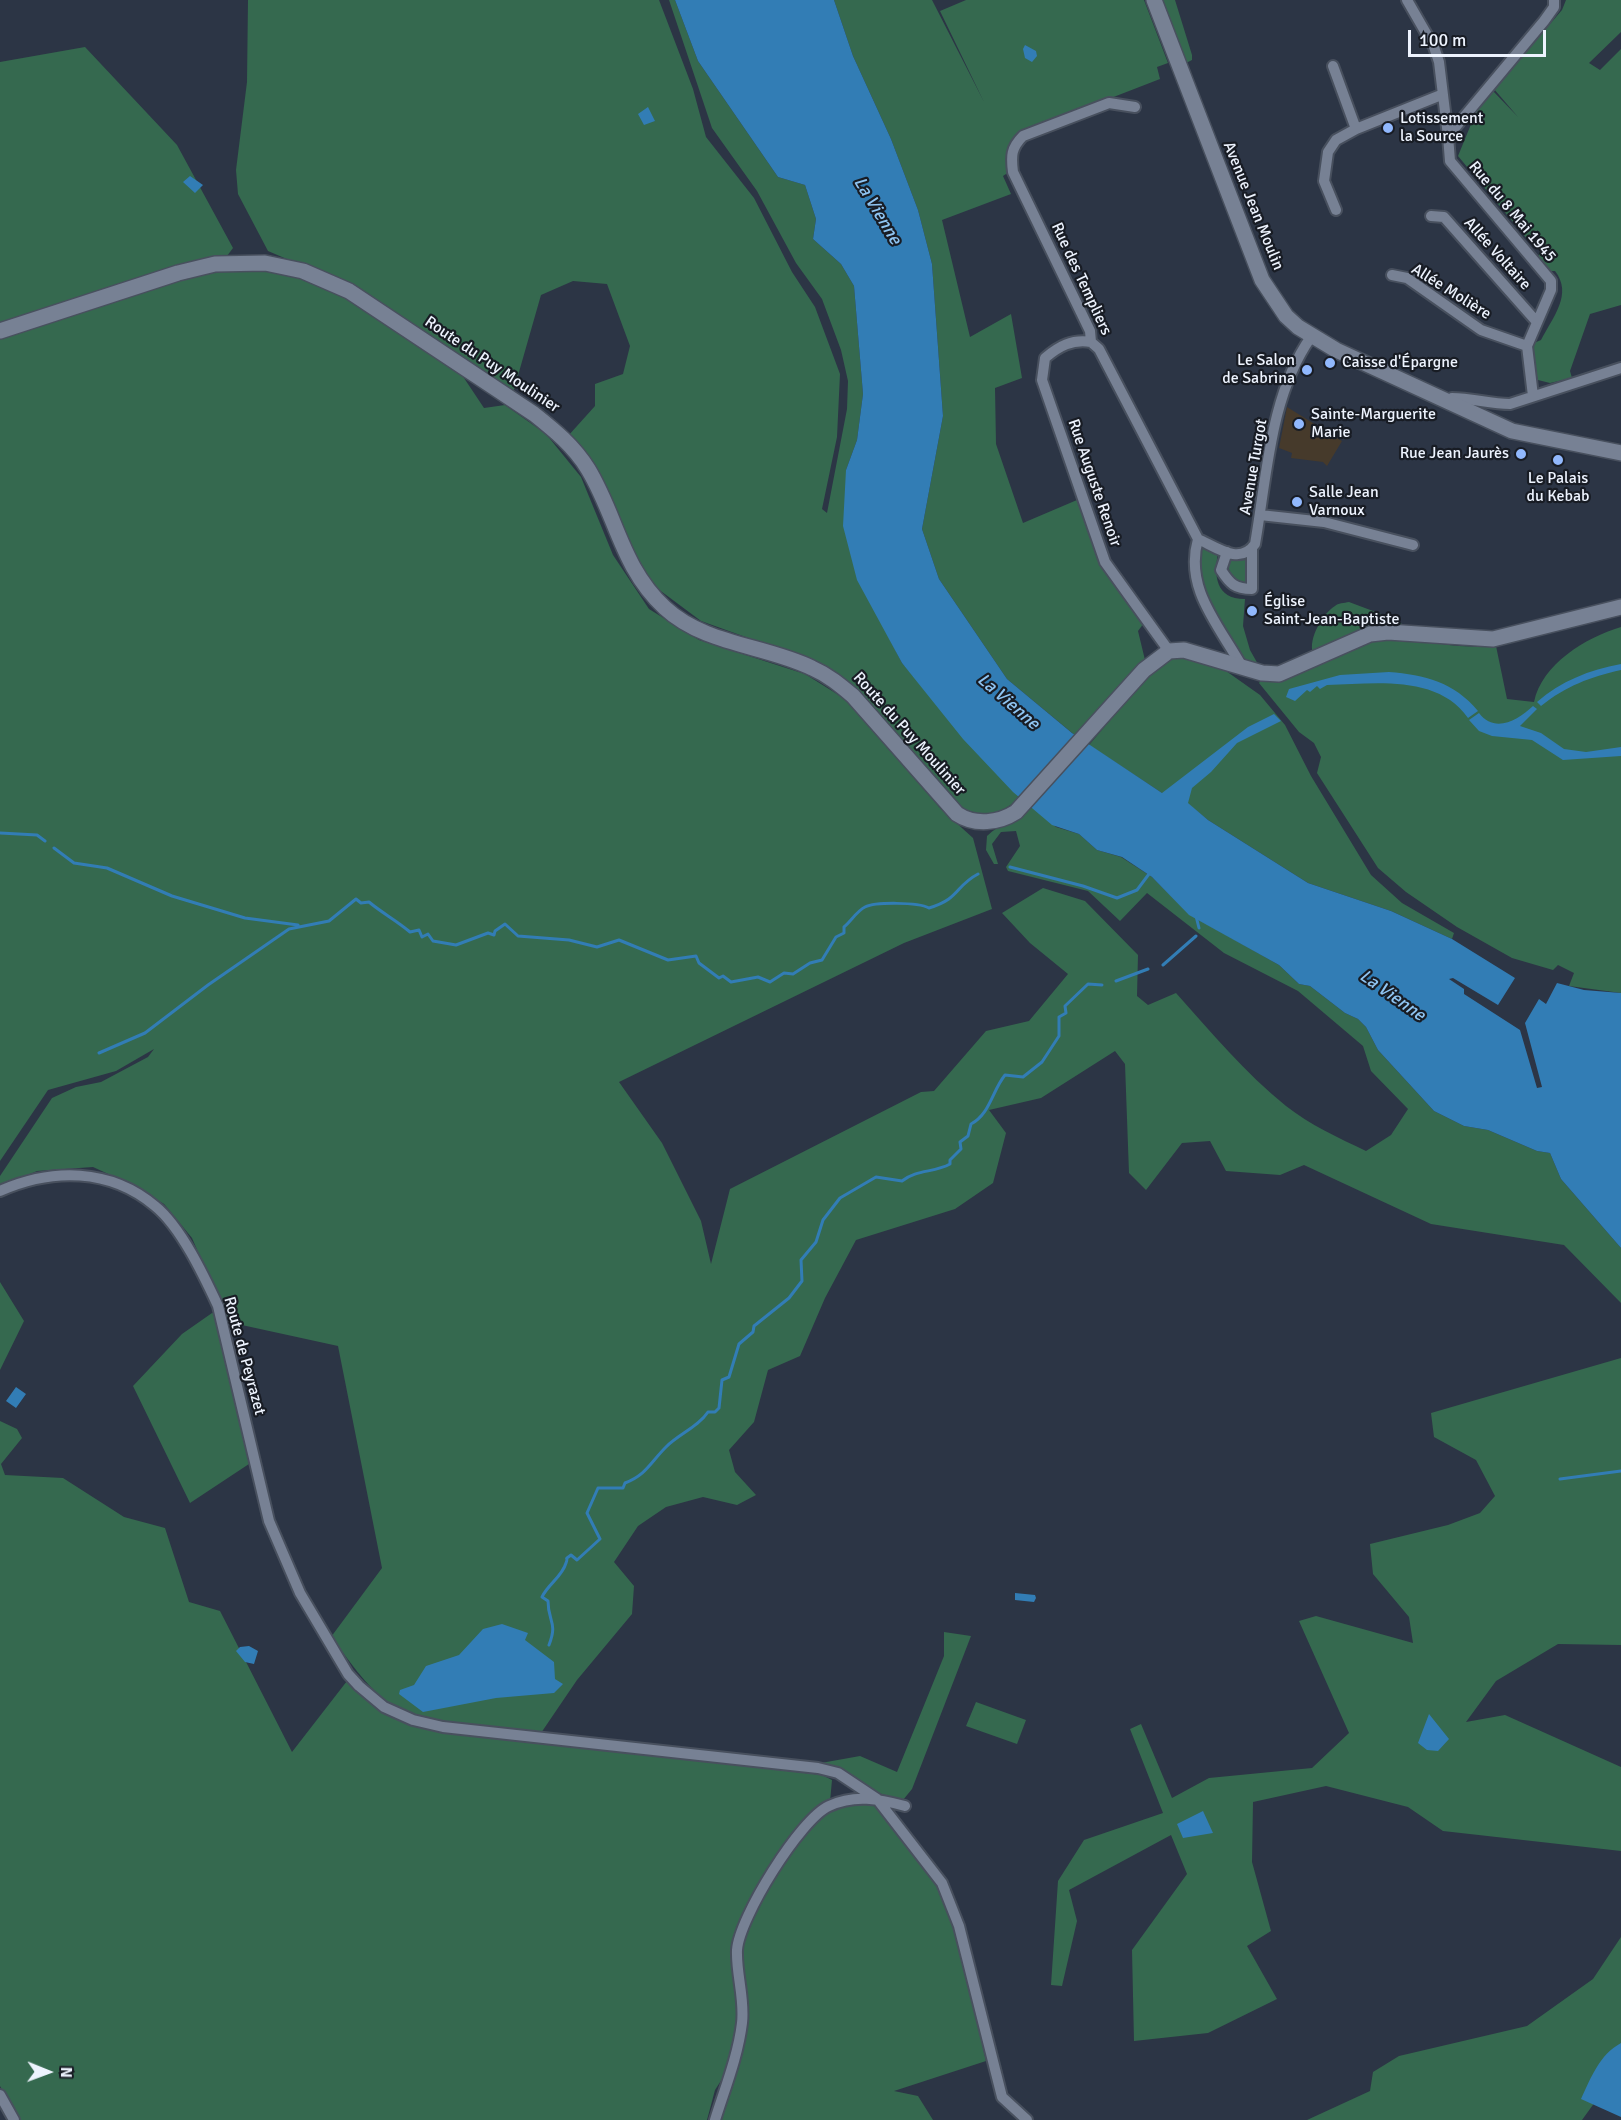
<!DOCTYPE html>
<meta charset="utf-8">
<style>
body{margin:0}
#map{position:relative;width:1621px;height:2120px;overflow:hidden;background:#2c3545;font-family:Signika,sans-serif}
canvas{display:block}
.north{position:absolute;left:18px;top:2042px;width:60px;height:60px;-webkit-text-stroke:4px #181c24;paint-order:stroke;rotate:91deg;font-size:16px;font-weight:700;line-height:24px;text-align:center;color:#edf3fe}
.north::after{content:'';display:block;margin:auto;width:21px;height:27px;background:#edf3fe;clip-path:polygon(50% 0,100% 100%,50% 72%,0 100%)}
.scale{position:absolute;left:1408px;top:30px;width:138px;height:27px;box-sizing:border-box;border:3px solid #edf3fe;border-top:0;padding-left:8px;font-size:18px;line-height:21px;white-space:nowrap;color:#edf3fe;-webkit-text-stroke:4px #181c24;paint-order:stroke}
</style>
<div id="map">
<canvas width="1621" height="2120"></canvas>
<div class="north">N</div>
<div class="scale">100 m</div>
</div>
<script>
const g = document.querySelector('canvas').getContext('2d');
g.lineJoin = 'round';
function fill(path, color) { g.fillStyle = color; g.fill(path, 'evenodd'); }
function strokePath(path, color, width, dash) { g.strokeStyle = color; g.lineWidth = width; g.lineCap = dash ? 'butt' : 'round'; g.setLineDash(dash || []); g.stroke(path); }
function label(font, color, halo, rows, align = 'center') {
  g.font = font + ' Signika,sans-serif'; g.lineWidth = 4.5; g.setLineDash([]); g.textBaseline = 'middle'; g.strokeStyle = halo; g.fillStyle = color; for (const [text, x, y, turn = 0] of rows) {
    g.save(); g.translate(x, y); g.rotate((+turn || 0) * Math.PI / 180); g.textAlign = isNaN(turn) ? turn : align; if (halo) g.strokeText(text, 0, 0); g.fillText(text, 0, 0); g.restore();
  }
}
const education = new Path2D(`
 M1287,407L1342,441L1327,466L1323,462L1291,458L1292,453L1279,448Z`);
const green = new Path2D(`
 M248,0H659L693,89L706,137L754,198L792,272L815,307L840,374L837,437L822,509L827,513L847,409L848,381L841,350L822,299L796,263L757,191L712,128L669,0H675L698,61L778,177L805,185L816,219L813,239L841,264L854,286L863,394L857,440L846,470L883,626L902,663L1020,797C996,821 971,817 946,798L857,689L818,663L701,621L646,580L568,436L595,406V384L623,374L630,346L607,284L573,281L541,295L513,393L364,292L268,251L238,194L236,170L247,82Z
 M834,0H932L984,102L940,11L966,0H1144L1168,63L1157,67L1160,79L1018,134C1008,146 1002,157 1009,172L1003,176L1011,194L942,220L970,337L1011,314L1022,378L995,388L996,444L1023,523L1077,500L1102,568L1144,623L1138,631L1145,660L1077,737L1007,679L939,579L922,529L943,416L932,264L918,210L891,139L853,56Z
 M1161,0H1175L1192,55V60L1186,63Z
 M1566,0H1621V32L1589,63L1600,70L1621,49V305L1590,314L1570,371L1572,378L1550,383L1538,380L1533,363L1534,343L1541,340C1553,317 1573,294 1555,271H1548L1538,257L1541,249L1535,244L1533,246L1458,156L1476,112L1493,91L1518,117L1494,89L1562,10Z
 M85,47L177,145L233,248L227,256L72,299L0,324V62Z
 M263,267L308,278L363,306L462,375L484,408L505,405L546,434L581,477L613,555L649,609L699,640L805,674L845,699L941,809L973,838L992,909L904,943L619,1082L662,1143L701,1221L711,1264L730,1189L921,1092L934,1091L986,1031L1029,1021L1068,974L1030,943L1002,913L1043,888L1085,901L1138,955L1137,996L1148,1005L1176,993C1211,1032 1245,1073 1286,1106C1310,1125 1339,1138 1366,1151L1391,1135L1408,1109L1371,1071L1363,1046L1298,991L1224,953L1147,893L1120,921L1088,891L1008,871L1006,867L1020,846L1016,831L1001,832L992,844L998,864H994L986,850L987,836C1000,823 1018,819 1033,806L1056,827L1079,834L1097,850L1121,857L1152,877L1189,914L1279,965L1299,984L1310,986L1345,1013L1358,1019L1366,1027L1378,1050L1434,1111L1464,1126L1488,1130L1537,1151L1550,1153L1561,1179L1621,1248V1303L1564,1245L1431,1224L1304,1165L1280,1175L1226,1171L1210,1141L1182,1143L1146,1190L1129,1173L1125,1064L1115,1051L1041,1098L989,1110L1006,1133L993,1183L955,1209L856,1240L825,1298L800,1356L768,1370L754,1422L729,1450L735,1472L756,1495L737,1505L703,1497L666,1507L638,1526L614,1562L634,1586L632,1614L577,1680L541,1733C501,1728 419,1726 388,1703C365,1685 349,1660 331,1637L382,1568L338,1346L228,1322L192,1238L164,1204L128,1183L93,1167L37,1171L0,1187V1176L52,1098L76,1087L101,1082L148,1057L154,1049L116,1071L48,1090L0,1161V338L214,269Z
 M1204,548L1218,553C1214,575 1215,599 1245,599L1243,626L1250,650L1259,666L1246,661L1225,634L1197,577V553Z
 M1247,558L1248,585L1233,582L1228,566L1229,560Z
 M1349,602L1397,620L1409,630L1313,653C1308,639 1323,613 1335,606C1338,603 1344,603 1349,602Z
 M1621,627V993L1569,986L1574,973L1558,965L1553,970L1512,958L1457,927L1406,892L1378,868L1317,773L1321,757L1314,743L1299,732L1259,683L1261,680C1304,679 1335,648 1377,641C1404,637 1433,644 1459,646C1472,647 1484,646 1496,646L1507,699L1534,702C1542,664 1585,638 1621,627Z
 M1173,656H1190L1219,666L1260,695L1285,725L1311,776L1371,875L1402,903L1454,933L1452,939L1391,911L1308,883L1208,820L1187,803L1162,793L1089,745L1154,668Z
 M0,1282L24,1321L0,1370Z
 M212,1313L216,1314L252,1462L190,1503L133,1386L182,1334Z
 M1621,1358V1645L1558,1644L1496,1681L1466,1722L1505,1715L1621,1767V1851L1443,1831L1408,1807L1326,1786L1253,1802L1252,1862L1271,1931L1247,1946L1277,1999L1208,2033L1134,2041L1132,1950L1187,1874L1171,1835L1069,1890L1077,1921L1062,1986L1051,1985L1058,1881L1084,1840L1163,1813L1130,1729L1141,1724L1172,1798L1209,1778L1312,1768L1349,1733L1299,1621L1316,1616L1413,1643L1409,1617L1373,1574L1370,1544L1448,1525L1480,1513L1495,1496L1476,1460L1434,1437L1431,1413Z
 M0,1421L17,1429L22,1438L1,1464L5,1475L63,1478L124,1517L165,1528L189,1602L220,1611L292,1752L347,1681L361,1694L446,1732L822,1775L832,1780L830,1802L794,1848C811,1828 830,1802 859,1801C877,1800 886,1819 895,1832C910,1851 928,1868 939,1890C965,1936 974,2009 986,2061L894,2091L918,2096L933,2120H719L742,2048L715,2090L707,2120H18L0,2086Z
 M944,1632L971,1636L912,1789L903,1800C874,1795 848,1776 821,1763L860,1756L897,1772L944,1656Z
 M976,1702L1026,1720L1017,1744L966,1726Z
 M1621,1937V2066L1582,2120H1307L1370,2091L1373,2072L1399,2056L1527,2026L1593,1979Z`);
const water = new Path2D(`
 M675,0H834L853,56L891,139L918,210L932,264L943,416L922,529L939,579L1007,679L1072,733L1162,793L1248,727L1274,714L1281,721L1237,743L1211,772L1192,788L1188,803L1208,820L1308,883L1391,911L1452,939L1515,978L1498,1005L1453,978L1449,979L1464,989V994L1520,1030L1537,1088L1542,1087L1525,1023L1539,999L1546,1004L1557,983L1584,990L1621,993V1248L1561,1179L1550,1153L1537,1151L1488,1130L1464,1126L1434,1111L1378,1050L1366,1027L1358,1019L1345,1013L1310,986L1299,984L1279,965L1189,915L1152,877L1122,857L1097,850L1079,834L1052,825L1013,792L963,739L902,663L857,580L843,526L846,470L857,440L863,394L854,286L841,264L813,239L816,219L805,185L778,177L698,61Z
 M1025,45L1036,51L1037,56L1032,62L1025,58L1023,49Z
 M648,107L655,121L644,125L638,114Z
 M190,176L203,185L195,193L183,182Z
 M1621,664V670C1590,677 1566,686 1541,706L1537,702C1561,681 1589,670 1621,664Z
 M1389,672C1425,675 1454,682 1478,711L1468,718C1437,674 1374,684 1327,685L1320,689L1317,686L1310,692L1307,690L1295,701L1286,697L1289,689L1340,675Z
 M1533,706L1537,709L1520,726L1541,733L1564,749L1586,752L1621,747V756L1563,760L1532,740L1492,736L1479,731L1469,720L1479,713C1495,734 1518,720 1533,706Z
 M16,1387L26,1394L16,1408L6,1401Z
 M1015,1593L1035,1595L1036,1598L1034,1602L1015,1600Z
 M502,1624L528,1633L525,1640L554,1662L555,1679L563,1684L554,1693L496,1698L423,1712L399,1694L400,1690L414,1685L426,1666L459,1655L483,1629Z
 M249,1646L258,1651L254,1664L245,1662L236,1651L240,1647Z
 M1429,1714L1449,1739L1438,1751L1427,1750L1418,1743Z
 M1203,1811L1213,1833L1183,1838L1177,1824Z
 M1621,2043V2117L1581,2099C1591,2078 1599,2055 1621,2043Z`);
const stream = new Path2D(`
 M0,833L37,835L45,841
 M54,848L74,863L107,868L172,896L245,918L298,925
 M1010,867L1083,886L1117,898L1137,890L1149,874
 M1196,916L1199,928
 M1163,965L1196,936
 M1116,981L1148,969
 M99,1053L145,1033L208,985L289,929L329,921L356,899L361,903L369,902C382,913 396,920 410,932L419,930L422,937L428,934L433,941L456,945L488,933L494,935L495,931L505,924L518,936L569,940L597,947L619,940L668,960L696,956L699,963L719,978L723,976L731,982L758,977L770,982L784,973L793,974L810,963L822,960L836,937L844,933V927C851,921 857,911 865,907C875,902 918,902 929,908C960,899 955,886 978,874
 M1560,1479L1621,1471
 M549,1645C558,1622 548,1622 548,1601L542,1597C548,1584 562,1577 566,1563C569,1555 563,1561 571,1555L577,1560L600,1539L587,1513L598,1488H623L625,1483C646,1475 650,1463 666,1447C679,1434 698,1427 708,1412H715L719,1408L722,1380L729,1377L739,1344L753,1332L754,1326L789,1298L802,1281L801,1260L816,1242L823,1220L840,1198L876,1177L902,1181C917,1169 934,1173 950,1164V1160L961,1149L960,1142L968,1136L971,1124C990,1114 992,1091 1005,1075L1023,1077L1042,1062L1059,1036V1017L1066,1013L1065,1006L1088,984L1102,985`);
const street = new Path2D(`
 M1407,0L1434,47L1439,62L1448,136
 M1333,66L1356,129
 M1135,107L1109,103L1023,136C1011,148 1011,156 1013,172L1090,331L1091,342L1099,349L1198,539
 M1336,210L1324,181L1328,152L1336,140L1356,129L1441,95
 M1431,216L1444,217L1536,321
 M1392,275L1407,278L1481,330L1527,346
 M1091,342C1072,339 1059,346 1045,358L1042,380L1105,562L1169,651
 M1533,396L1527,346L1551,290V281L1450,161L1448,136L1544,21L1554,7V0
 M1448,402L1452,398C1472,398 1490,404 1510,404L1621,368
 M1260,515L1324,522L1413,545
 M1198,539C1216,547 1240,566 1255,544C1267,476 1270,395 1311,337
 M1198,539C1184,588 1218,624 1241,665
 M1227,552L1221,570C1230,584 1235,589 1252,589V549
 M0,1191C52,1168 110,1168 155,1206C181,1227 204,1276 218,1306L269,1521L300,1593L348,1674L359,1686L384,1707L413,1720L443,1727L818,1768L838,1773L877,1799L942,1883L959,1926L1002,2097L1027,2120
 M0,2095L14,2120
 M715,2120C725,2088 738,2056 742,2023C745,1999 736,1974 737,1950C739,1918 800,1819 829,1806C855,1794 879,1799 905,1806`);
const secondary = new Path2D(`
 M1154,0L1262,280L1286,316L1298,327L1336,350L1512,431L1621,453
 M0,331L178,273L215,264L265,263L303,271L349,291L534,414C554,430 574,446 588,469C617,517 621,567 665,608C705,645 765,645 812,668C828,675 840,685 853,696L957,814C975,826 999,823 1016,812L1144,670L1169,651L1184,650L1262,673L1279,674L1370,634L1388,632L1493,639L1621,607`);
const markers = [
 [1388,128,6,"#91b8fd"],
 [1330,363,6,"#91b8fd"],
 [1307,370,6,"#91b8fd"],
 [1299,424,6,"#91b8fd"],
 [1521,454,6,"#91b8fd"],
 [1558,460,6,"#91b8fd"],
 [1297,502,6,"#91b8fd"],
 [1252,611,6,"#91b8fd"]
];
const poiNames = [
 ["Lotissement",1400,119],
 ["la Source",1400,137],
 ["Le Salon",1295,361,"right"],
 ["de Sabrina",1295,379,"right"],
 ["Caisse d'Épargne",1342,363],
 ["Sainte-Marguerite",1311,415],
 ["Marie",1311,433],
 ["Rue Jean Jaurès",1509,454,"right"],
 ["Le Palais",1558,479,"center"],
 ["du Kebab",1558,497,"center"],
 ["Salle Jean",1309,493],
 ["Varnoux",1309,511],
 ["Église",1264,602],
 ["Saint-Jean-Baptiste",1264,620]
];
const streetNames = [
 ["Avenue Jean Moulin",1253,206,68],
 ["Rue du 8 Mai 1945",1512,212,50],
 ["Allée Voltaire",1497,254,48],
 ["Rue des Templiers",1081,279,65],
 ["Allée Molière",1451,292,32],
 ["Route du Puy Moulinier",492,365,34],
 ["Avenue Turgot",1254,467,-80],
 ["Rue Auguste Renoir",1094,483,71],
 ["Route du Puy Moulinier",909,734,48],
 ["Route de Peyrazet",244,1356,75]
];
const waterNames = [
 ["La Vienne",877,211,59],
 ["La Vienne",1008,702,41],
 ["La Vienne",1392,996,35]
];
fill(education, '#463a2b');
fill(green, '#35694f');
fill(water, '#327db5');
strokePath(stream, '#327db5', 3);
strokePath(street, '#48505e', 14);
strokePath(secondary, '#48505e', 18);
strokePath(street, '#778194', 10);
strokePath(secondary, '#778194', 15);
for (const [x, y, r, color] of markers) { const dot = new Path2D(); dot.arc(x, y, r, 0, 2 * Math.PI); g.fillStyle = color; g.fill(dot); strokePath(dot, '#181c24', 2); }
label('16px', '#edf3fe', '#181c24', poiNames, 'left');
label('16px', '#edf3fe', '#181c24', streetNames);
label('italic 18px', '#8fc5f3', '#181c24', waterNames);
</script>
